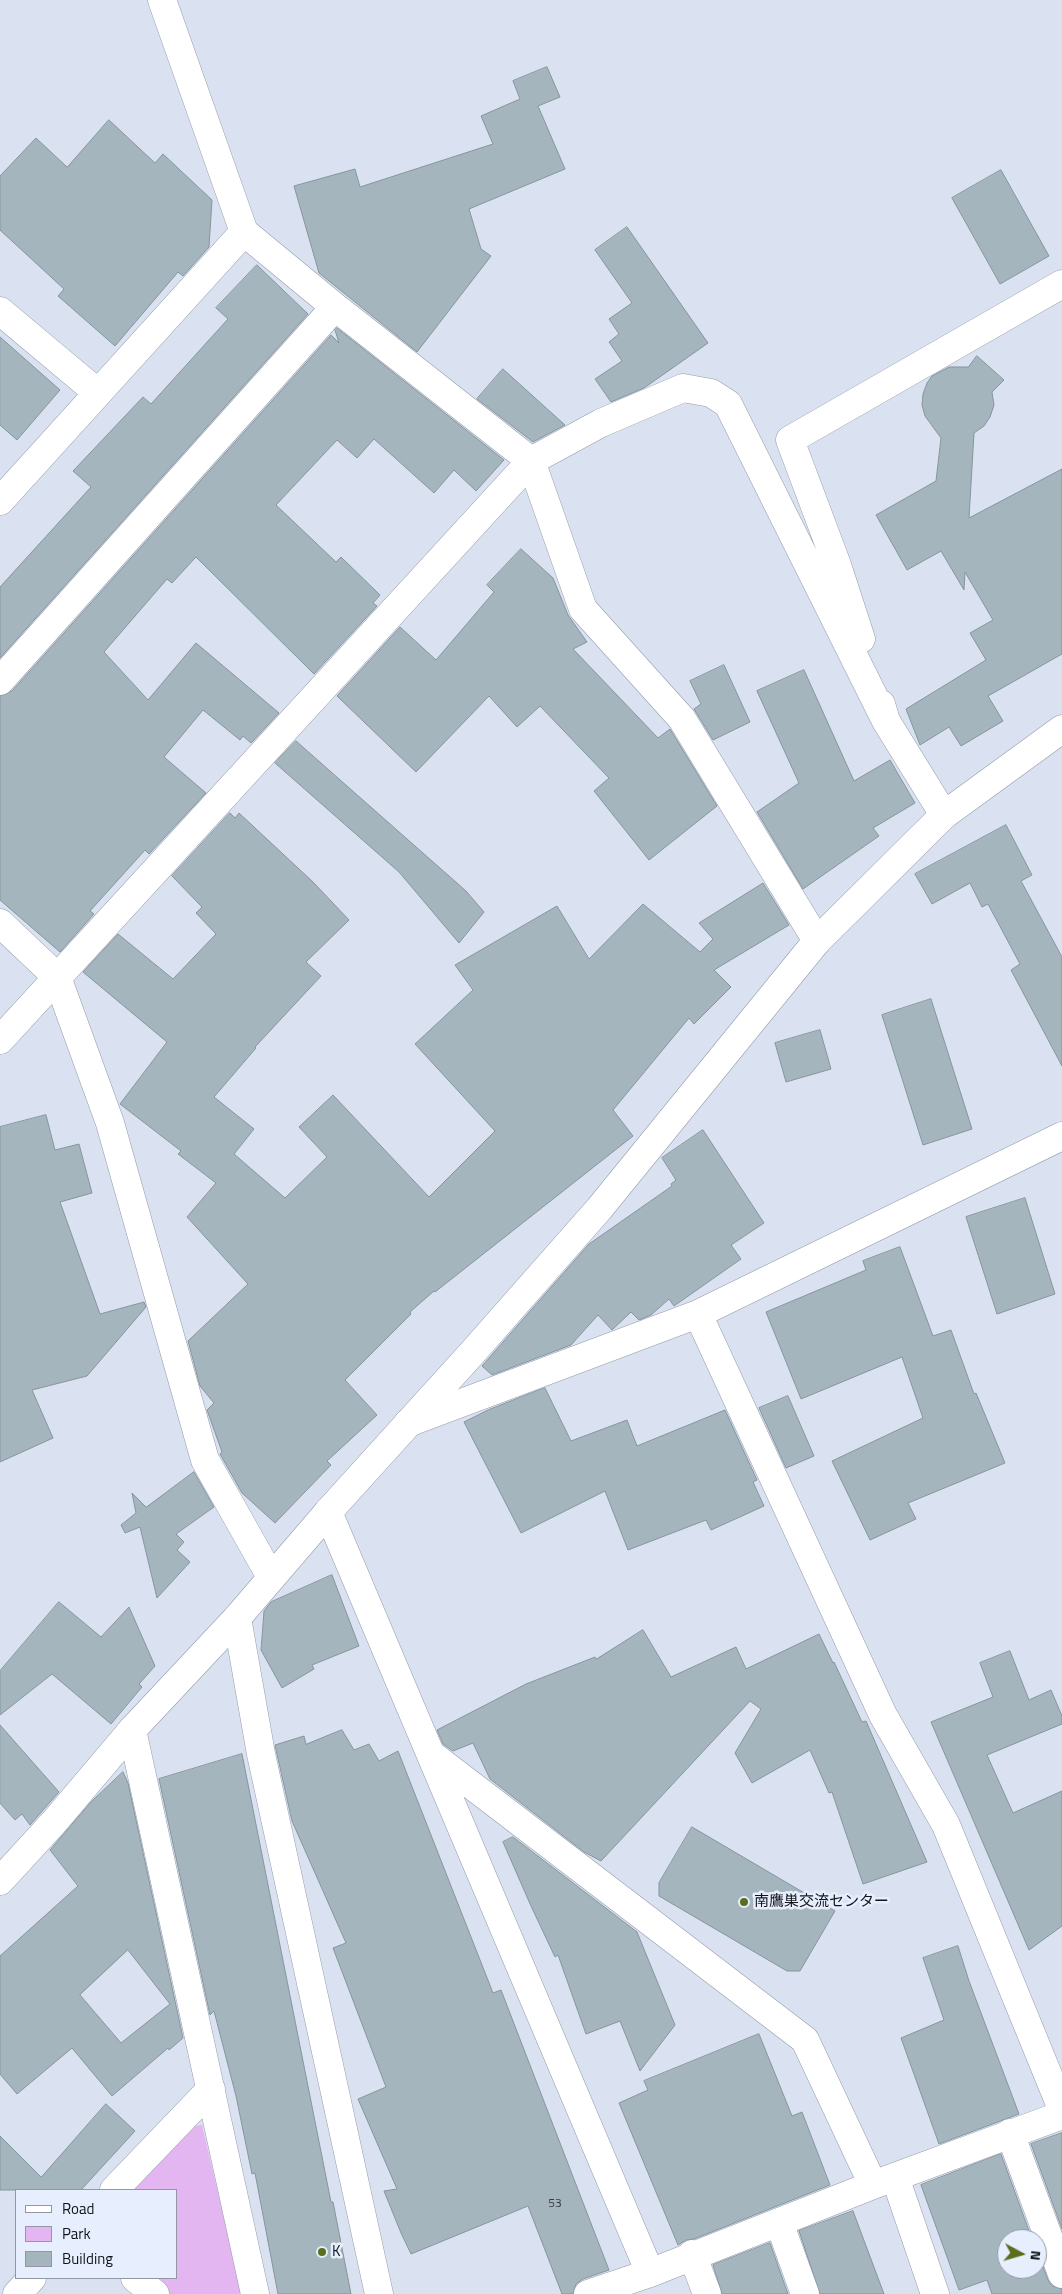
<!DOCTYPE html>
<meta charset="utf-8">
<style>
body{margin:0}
#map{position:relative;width:1062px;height:2294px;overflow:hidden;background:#dae2f1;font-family:"Titillium Web",sans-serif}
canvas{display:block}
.legend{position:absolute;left:15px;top:2189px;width:162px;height:90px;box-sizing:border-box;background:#e7effe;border:1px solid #9297a3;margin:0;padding:6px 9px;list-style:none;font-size:15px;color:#12141a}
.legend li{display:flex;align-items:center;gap:10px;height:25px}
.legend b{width:25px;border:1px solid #9297a3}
.north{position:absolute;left:997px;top:2229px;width:50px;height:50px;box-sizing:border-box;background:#e7effe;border:1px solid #9297a3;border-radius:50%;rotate:96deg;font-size:14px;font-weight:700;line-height:20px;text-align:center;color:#12141a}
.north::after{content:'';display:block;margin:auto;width:18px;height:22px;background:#5a6e1d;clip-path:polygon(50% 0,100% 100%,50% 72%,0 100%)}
</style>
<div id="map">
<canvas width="1062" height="2294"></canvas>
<ul class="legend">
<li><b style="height:6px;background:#fff"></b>Road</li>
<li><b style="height:14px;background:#e3b6f1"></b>Park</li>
<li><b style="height:14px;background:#a5b5be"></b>Building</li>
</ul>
<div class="north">N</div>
</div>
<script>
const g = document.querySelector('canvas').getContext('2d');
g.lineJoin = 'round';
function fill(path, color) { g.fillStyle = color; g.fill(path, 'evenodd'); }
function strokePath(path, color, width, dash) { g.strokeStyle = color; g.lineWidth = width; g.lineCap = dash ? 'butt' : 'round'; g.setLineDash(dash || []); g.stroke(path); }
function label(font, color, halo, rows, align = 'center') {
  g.font = font + ' "Titillium Web","Noto Sans JP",sans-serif'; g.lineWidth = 5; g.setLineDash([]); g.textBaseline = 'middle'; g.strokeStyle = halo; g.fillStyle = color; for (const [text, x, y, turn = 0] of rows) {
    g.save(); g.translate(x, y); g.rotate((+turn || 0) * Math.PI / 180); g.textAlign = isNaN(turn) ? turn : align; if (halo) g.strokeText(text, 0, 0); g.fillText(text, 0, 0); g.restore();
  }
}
const green = new Path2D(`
 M202,2125L242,2294H170L151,2278H176V2190H124L182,2128Z`);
const building = new Path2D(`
 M547,67L560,97L538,106L565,169L469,209L481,249L491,256L417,352L319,273L294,186L355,169L360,187L493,144L481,116L520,99L513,81Z
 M109,120L155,163L163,154L212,200L209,247L183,276L178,272L115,346L58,296L64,289L0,230V176L36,138L67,167Z
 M1001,170L1049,256L1000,284L952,198Z
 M627,227L708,343L644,388L611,402L595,379L622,361L609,342L619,334L609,319L632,303L595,250Z
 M257,265L308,314L0,658V587L91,487L73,471L143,397L151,404L228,319L216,308Z
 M337,328L504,460L476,491L454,470L434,493L374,439L357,458L337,440L276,505L336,562L341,557L380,595L373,603L377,606L314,674L196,557L172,583L167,579L104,652L148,700L196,643L279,713L251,743L243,736L240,740L203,710L164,757L206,793L149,854L145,850L90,911L94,914L60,952L0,900V696L12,691L331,335L339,343L335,330Z
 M0,337L60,390L17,440L0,425Z
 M977,356L1004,380L992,392L994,405L990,417L984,426L974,433L969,518L1062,469V654L988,696L1003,721L961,746L949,727L920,745L906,709L986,660L970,633L993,620L965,572L964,590L941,551L907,570L876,515L936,481L941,438L925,416L922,405L923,394L927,383L932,376L949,367H968Z
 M503,369L565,425L533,442L477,399Z
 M521,549L553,578L568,615L587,642L573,649L658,738L670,729L717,806L649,860L594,791L609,778L540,706L517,727L489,696L416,772L337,696L400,627L436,660L494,592L487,585Z
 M724,665L750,722L713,740L694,709L701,704L690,681Z
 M804,670L854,781L890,760L915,803L873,828L879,836L803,889L757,812L799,783L757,691Z
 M296,741L466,891L484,912L459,943L399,872L275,763Z
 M230,813L235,818L239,813L313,882L349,920L306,962L321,976L255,1047L256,1048L214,1097L254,1129L234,1154L285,1198L327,1157L299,1127L333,1095L429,1197L495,1131L415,1044L473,990L455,965L557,906L589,959L643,904L700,952L713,939L699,923L763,883L789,925L714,970L731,987L694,1024L689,1018L613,1110L633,1136L435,1292L434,1291L410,1312L411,1314L345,1380L377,1415L327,1461L331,1465L275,1523L242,1493L220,1454L222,1452L207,1410L214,1403L200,1386L188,1341L248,1284L187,1217L216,1183L178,1154L181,1151L120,1104L167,1042L83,972L118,934L173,979L216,934L196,913L202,907L172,876Z
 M1006,825L1032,875L1021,881L1062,957V1066L1011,970L1020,964L988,904L982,907L970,883L932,904L915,874Z
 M931,999L972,1129L923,1145L882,1015Z
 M820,1030L831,1069L786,1082L775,1043Z
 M46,1115L55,1150L79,1144L92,1193L60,1202L100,1314L144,1302L146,1307L87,1376L32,1390L53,1438L0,1462V1127Z
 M703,1130L764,1223L731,1245L741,1259L674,1306L669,1299L651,1315L639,1320L631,1312L612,1330L598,1315L571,1345L492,1375L482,1366L589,1244L672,1186L671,1184L676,1180L662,1158Z
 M1025,1198L1055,1294L997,1314L966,1217Z
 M900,1247L933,1336L951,1330L974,1394L976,1393L1005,1463L908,1503L916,1519L870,1540L832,1461L923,1418L902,1357L801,1399L766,1312L866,1270L863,1261Z
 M545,1388L571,1441L627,1420L637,1446L725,1410L757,1480L753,1482L764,1506L711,1530L706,1520L628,1550L605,1491L521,1533L464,1422L488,1410Z
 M788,1396L814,1456L786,1468L759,1408Z
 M194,1472L214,1507L176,1534L184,1542L177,1550L190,1562L157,1598L140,1527L125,1533L121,1525L136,1513L132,1493L146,1507Z
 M332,1575L359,1646L312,1665L314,1669L282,1688L261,1650L264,1611L271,1602Z
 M59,1602L101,1637L129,1607L155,1666L139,1684L142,1687L111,1724L52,1674L0,1715V1671Z
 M643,1630L671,1677L736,1647L746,1669L819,1634L833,1663L834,1662L862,1722L866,1721L927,1862L863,1884L832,1792L829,1793L810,1750L752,1783L735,1753L761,1709L750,1701L601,1861L584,1852L490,1779L473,1743L453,1751L443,1744L437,1730L526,1684L595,1657L596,1659Z
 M1010,1651L1029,1700L1051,1690L1062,1716V1724L987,1755L1013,1813L1062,1791V1926L1029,1950L931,1722L993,1697L980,1663Z
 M0,1725L59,1792L30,1825L22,1814L15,1820L0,1803Z
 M342,1730L354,1750L369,1744L379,1761L398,1751L493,1993L501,1990L609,2270L583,2279L576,2284L573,2294H562L528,2206L411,2254L401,2233L384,2191L397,2189L358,2099L386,2087L333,1948L346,1943L292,1821L275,1745L304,1736L306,1744Z
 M242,1754L331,2202H333L351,2294H278L255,2173L252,2174L236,2096L214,2011L210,2015L159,1779Z
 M123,1772L128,1783L183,2038L169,2050L168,2048L112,2096L72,2048L17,2094L0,2074V1956L78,1886L50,1850L91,1802ZM128,1950L170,2004L121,2043L80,1995Z
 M692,1827L835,1911L800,1971H787L659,1896V1883Z
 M513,1837L637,1932L675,2025L640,2071L620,2021L586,2034L558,1955L555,1957L531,1906L503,1842Z
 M958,1946L969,1981L1019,2114L939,2144L901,2038L944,2020L923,1958Z
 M759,2034L792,2116L802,2112L830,2185L694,2239L686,2240L678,2245L619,2103L648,2090L644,2081Z
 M106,2104L135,2131L81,2190H0V2136L41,2177Z
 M1062,2133V2229L1031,2144Z
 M1001,2154L1032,2239H1007V2269H1037V2251L1048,2280L1052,2286L1062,2289V2294H992L987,2280L959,2290L921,2185Z
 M853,2211L884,2294H820L799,2231Z
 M770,2243L788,2294H722L713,2265Z`);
const minor = new Path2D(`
 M162,0L244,232L335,307L531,461L583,609L682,719L817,941
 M0,311L98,393
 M0,501L244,232
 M861,639L837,565L790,440L1062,284
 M0,681L335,307
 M881,704L886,721L944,815
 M0,923L57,977L110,1123L205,1460L271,1577
 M0,1040L531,461L601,423L683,388L711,393L728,404L886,721
 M698,1314L883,1715L946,1825L1062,2109
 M408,1423L698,1314L1062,1136
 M328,1512L650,2273
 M237,1618L261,1754L379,2294
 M132,1730L255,2294
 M432,1755L805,2040L873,2185
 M1010,2133L1062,2274
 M895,2177L935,2294
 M114,2190L211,2089
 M779,2222L805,2294
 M692,2254L707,2294
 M135,2278L155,2294
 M17,2294L32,2278
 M588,2294L650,2273L873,2185L1062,2115`);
const tertiary = new Path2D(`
 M0,1881L55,1821L132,1730L237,1618L328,1512L473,1352L599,1209L817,941L944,815L1062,729`);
const markers = [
 [744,1902,5,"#5a6e1d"],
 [322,2252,5,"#5a6e1d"]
];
const numberNames = [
 ["53",555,2204]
];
const poiNames = [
 ["南鷹巣交流センター",754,1902],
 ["K",332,2252]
];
fill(green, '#e3b6f1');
fill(building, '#a5b5be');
strokePath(building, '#85959e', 1);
strokePath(minor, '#949ba9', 29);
strokePath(tertiary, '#949ba9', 29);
strokePath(minor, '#fff', 28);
strokePath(tertiary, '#fff', 28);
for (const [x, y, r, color] of markers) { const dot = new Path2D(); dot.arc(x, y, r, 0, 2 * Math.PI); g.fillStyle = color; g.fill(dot); strokePath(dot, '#e7effe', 2); }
label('12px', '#373c43', null, numberNames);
label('15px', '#12141a', '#e7effe', poiNames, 'left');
</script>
